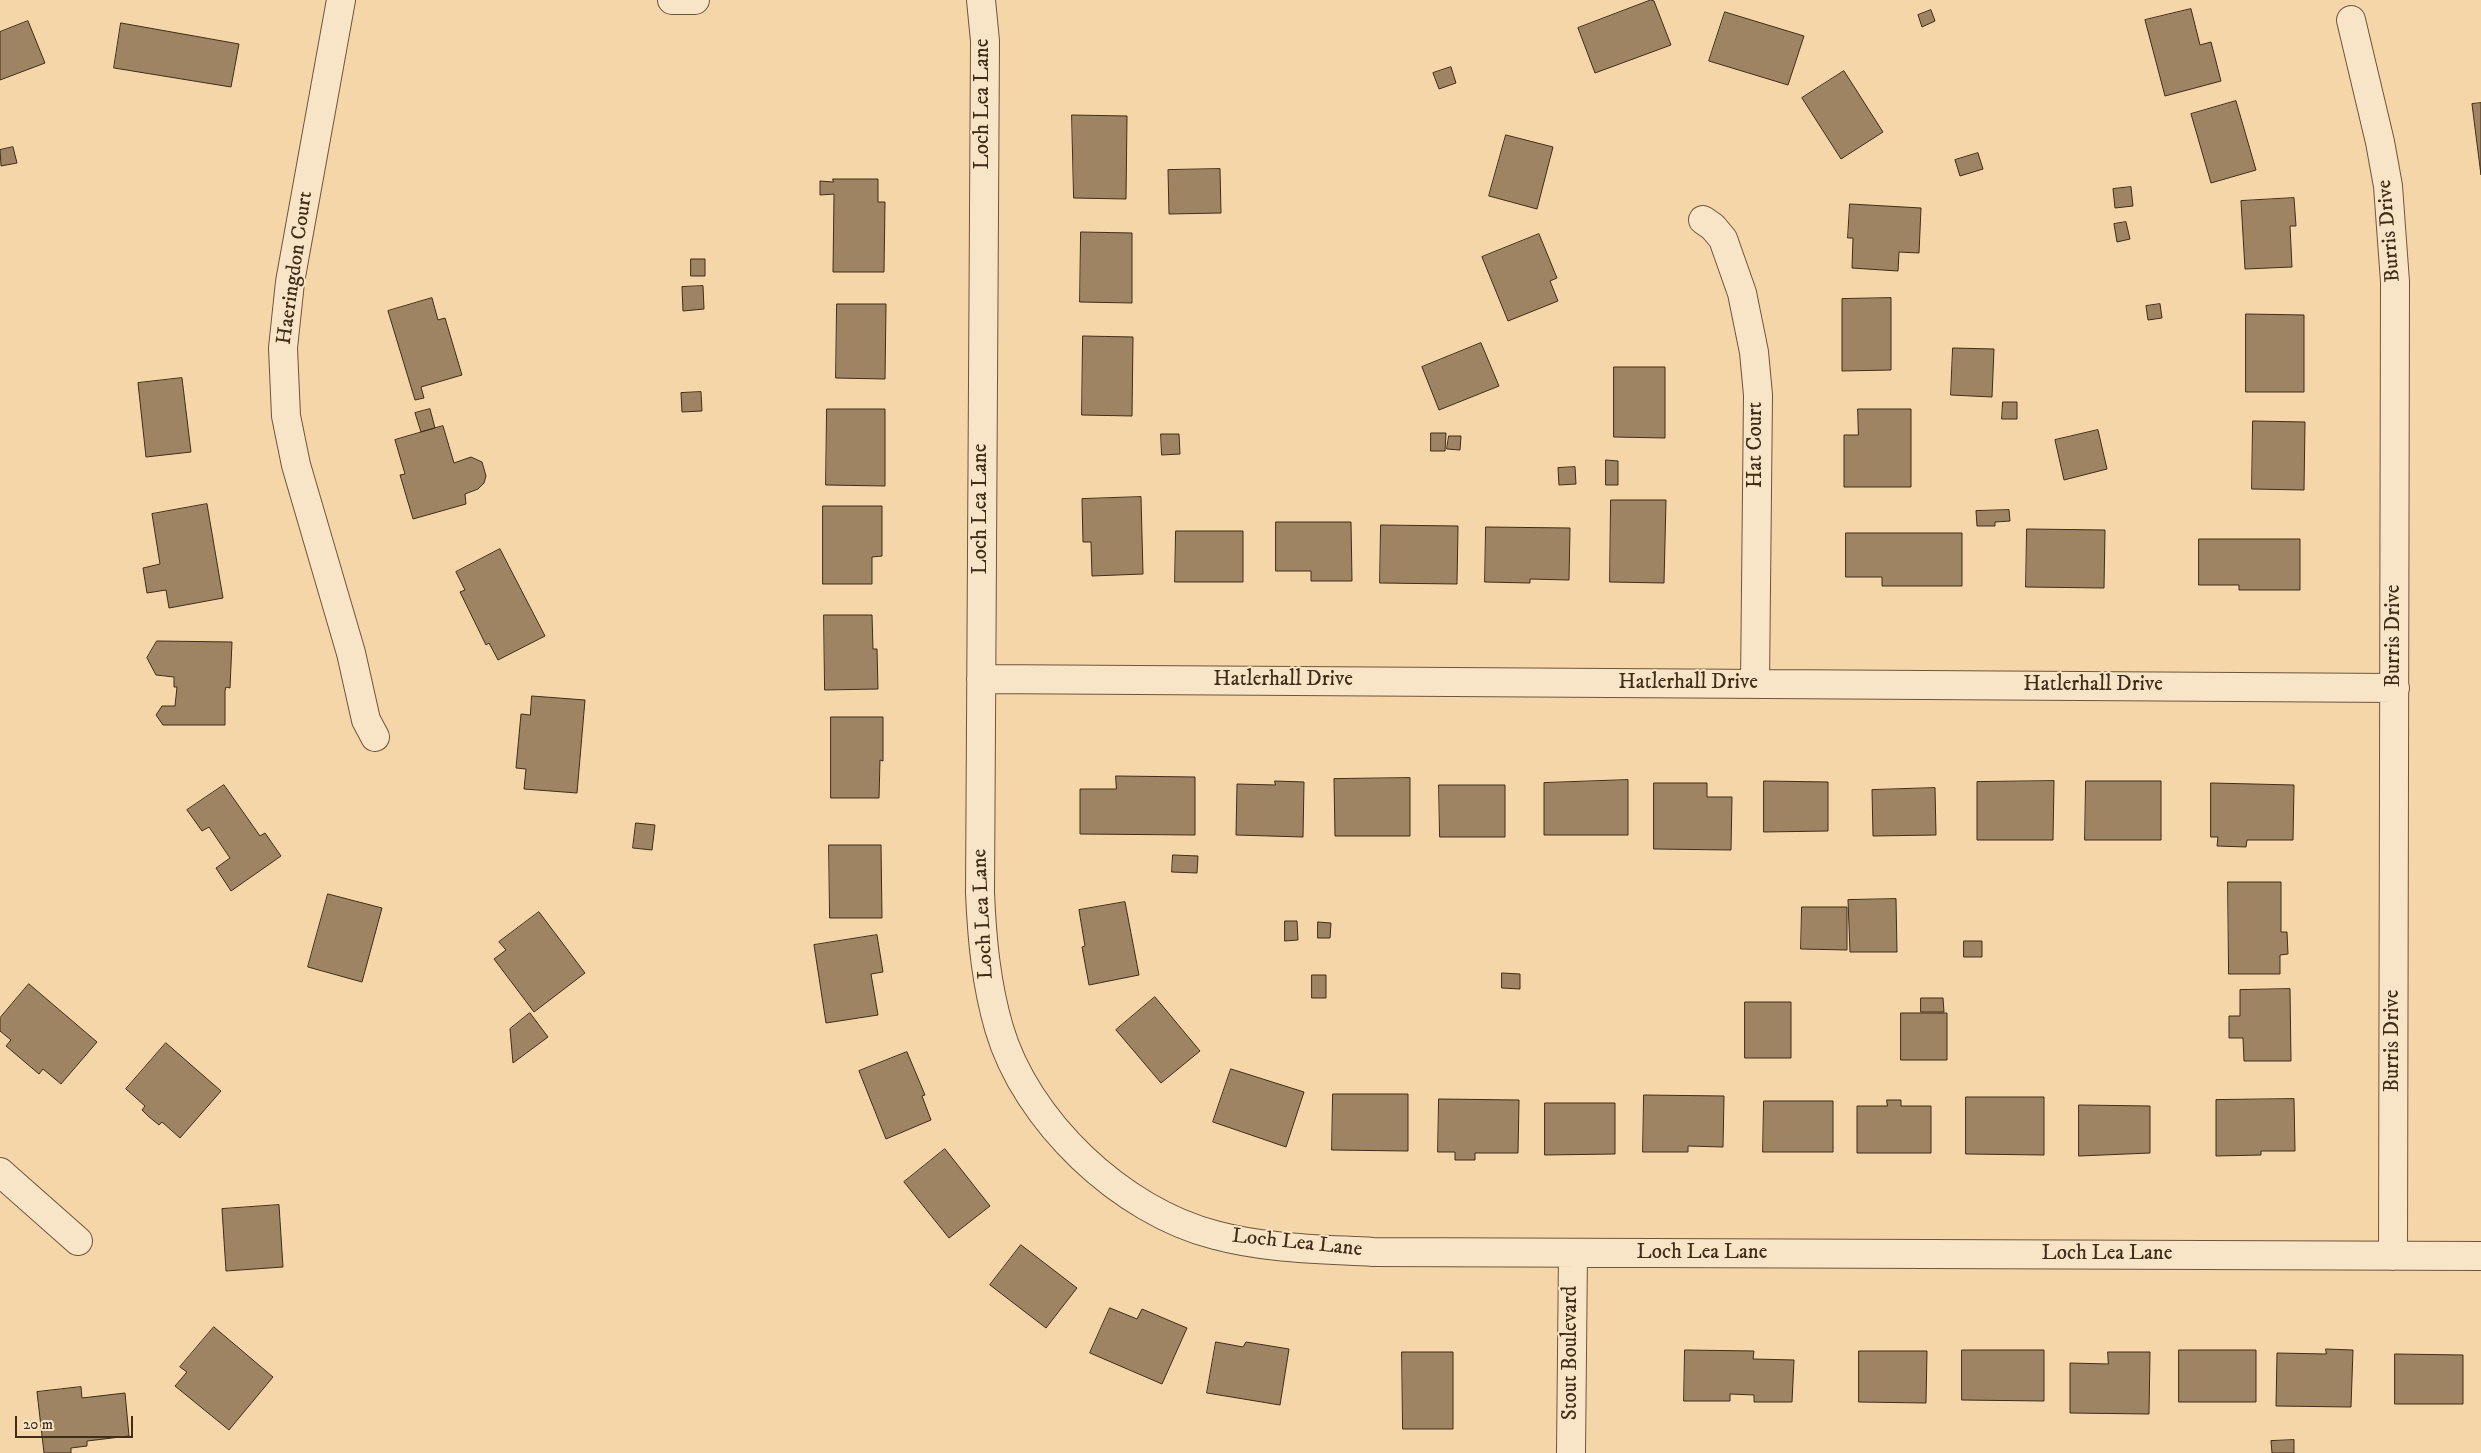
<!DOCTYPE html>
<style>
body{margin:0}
#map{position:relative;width:2481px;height:1453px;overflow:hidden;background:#f4d6a8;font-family:"IM FELL DW Pica",serif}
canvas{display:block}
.scale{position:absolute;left:15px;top:1416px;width:118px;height:22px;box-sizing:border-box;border:2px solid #402c19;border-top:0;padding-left:6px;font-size:15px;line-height:18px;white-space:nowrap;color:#402c19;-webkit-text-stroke:4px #f8e4c6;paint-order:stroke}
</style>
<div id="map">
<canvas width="2481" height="1453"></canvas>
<div class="scale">20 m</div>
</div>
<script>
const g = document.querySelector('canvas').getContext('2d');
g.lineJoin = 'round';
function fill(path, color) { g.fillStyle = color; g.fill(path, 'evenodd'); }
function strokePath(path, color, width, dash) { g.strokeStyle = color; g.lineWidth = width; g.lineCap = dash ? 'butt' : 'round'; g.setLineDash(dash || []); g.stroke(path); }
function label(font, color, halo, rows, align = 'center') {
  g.font = font + ' "IM FELL DW Pica",serif'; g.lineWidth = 4; g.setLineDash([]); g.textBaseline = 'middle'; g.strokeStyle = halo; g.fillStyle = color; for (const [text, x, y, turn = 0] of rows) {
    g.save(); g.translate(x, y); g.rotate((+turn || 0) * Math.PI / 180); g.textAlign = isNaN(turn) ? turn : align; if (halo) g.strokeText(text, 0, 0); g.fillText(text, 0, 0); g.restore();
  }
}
const building = new Path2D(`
 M1651,0L1654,1L1671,45L1595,73L1578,28Z
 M2191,9L2200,45L2211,42L2221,81L2165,96L2145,20Z
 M1931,10L1935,21L1922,27L1918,15Z
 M1725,12L1804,36L1788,85L1709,61Z
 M28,21L45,63L0,80V32Z
 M121,23L239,44L231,87L114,68Z
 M1451,67L1456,83L1439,89L1433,73Z
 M1844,71L1883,132L1841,159L1802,98Z
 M2236,101L2256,170L2211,183L2191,114Z
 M2481,103V175L2472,104Z
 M1072,115L1127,116L1126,199L1074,198Z
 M1506,135L1553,147L1537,209L1489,196Z
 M13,147L17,163L1,166L0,150Z
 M1978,153L1983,169L1960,176L1955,160Z
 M1220,169L1221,213L1169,214L1168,170Z
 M833,179H878V202H885L884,272H833L834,194L820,195V181L833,182Z
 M2131,187L2133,206L2115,208L2113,189Z
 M2294,198L2296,226H2290L2292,267L2245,269L2241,201Z
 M1850,204L1921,208L1919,253L1899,252L1898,271L1852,268L1853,238H1848Z
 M2126,222L2130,239L2117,242L2114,224Z
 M1081,232L1132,233V303L1080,302Z
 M1539,234L1557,278L1550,281L1558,301L1508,321L1482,257Z
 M691,259H705V276H691Z
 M703,286L704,309L683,311L682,287Z
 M432,298L438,320L445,318L462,375L421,387L424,398L415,400L388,311Z
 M1891,298V370L1842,371V299Z
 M837,304H886L885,379L836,378Z
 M2160,304L2162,318L2148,320L2146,306Z
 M2246,314L2304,315V392H2246Z
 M1083,336L1133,337L1132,416L1082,415Z
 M1481,343L1499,386L1439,410L1422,367Z
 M1953,348L1994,349L1992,397L1951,395Z
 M1614,367H1665V438L1614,437Z
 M182,378L191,452L146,457L138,383Z
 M701,392L702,411L682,412L681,393Z
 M2003,402H2017V419H2002Z
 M430,409L435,428L421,432L415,413Z
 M827,409H885V486L826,485Z
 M1858,409H1911V487H1844V435H1858Z
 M2253,421L2305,422L2304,490L2252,489Z
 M443,426L454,463L471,457L482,462L486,476L484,483L478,489L465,494L466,504L413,519L400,475L405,474L395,440Z
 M2098,430L2107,469L2064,480L2055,440Z
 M1431,433H1446L1445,451H1431Z
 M1161,434H1179L1180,454L1162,455Z
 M1449,436H1461L1460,450L1447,449Z
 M1606,460L1618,461V485H1606Z
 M1575,467L1576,484L1559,485L1558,468Z
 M1141,497L1143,574L1092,576L1091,542H1083L1082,499Z
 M1611,500H1666L1664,583L1610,582Z
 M207,504L223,598L169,608L166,590L147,593L143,568L160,564L152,514Z
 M823,506H882V556L872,557V584H823Z
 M2009,510L2010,521L1995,522V526H1977L1976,511Z
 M1276,522H1351L1352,581H1311V571H1276Z
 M1381,525L1458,526L1457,584L1380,583Z
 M1486,527L1570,528L1569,580L1530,579V583L1485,582Z
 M2027,529L2105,530L2104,588L2026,587Z
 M1176,531H1243V582H1175Z
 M1846,533H1962V586H1882V577H1846Z
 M2199,539H2300V590H2239V585H2199Z
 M500,549L545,636L498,660L489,643L486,645L460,592L465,590L456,572Z
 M824,615H872L873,649H877L878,689L825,690Z
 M157,641L232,642L230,688L226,687L225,691V725H163L156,715L162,706H175L177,687H174V677L156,675L147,658Z
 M532,696L585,700L577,793L524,789L526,769L516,768L521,714L530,715Z
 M831,717H883V761L880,760L879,798H831Z
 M1116,776L1195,777V835L1080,834V789H1116Z
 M1410,778V836H1335L1334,779Z
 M1628,780V835H1544V783Z
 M1275,781L1304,782L1303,837L1236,835L1237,784L1275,785Z
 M1764,781L1828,782V831L1764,832Z
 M2054,781L2053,840H1977V782Z
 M2086,781H2161V840H2085Z
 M1654,783H1707V797H1732L1731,850L1654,849Z
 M2211,783L2294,785L2293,840H2247L2246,847L2217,846L2218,837H2211Z
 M224,785L260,836L265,833L281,856L231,891L216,868L230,858L209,827L202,831L187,810Z
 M1439,785H1505V837H1440Z
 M1935,788L1936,835L1873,836L1872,790Z
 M636,823L655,825L652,850L633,848Z
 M829,845H881L882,918H830Z
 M1173,855L1198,856L1197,873L1172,872Z
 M2228,882H2281V932H2287L2288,954L2280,955V974H2229Z
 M328,894L382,908L362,982L308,967Z
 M1896,899L1897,952H1850L1848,900Z
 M1125,902L1139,975L1089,985L1082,947L1085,946L1079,910Z
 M1802,907H1847V950L1801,949Z
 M539,912L585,973L534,1012L494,959L506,950L499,942Z
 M1285,921H1297L1298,940L1285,941Z
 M1318,922L1331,923L1330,938H1318Z
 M877,935L883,972L871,974L878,1015L826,1023L814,945Z
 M1964,941H1982V957H1964Z
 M1502,973L1520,974V989L1502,988Z
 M1312,975H1326V998H1312Z
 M29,984L97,1042L61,1084L43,1069L39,1074L6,1046L11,1040L0,1031V1018Z
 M2290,989L2291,1061H2244L2243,1038H2229V1016H2240V990Z
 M1155,997L1200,1051L1161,1083L1116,1030Z
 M1921,998H1943L1944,1012H1921Z
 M1745,1002H1791V1058H1745Z
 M530,1013L548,1037L513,1063L510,1029Z
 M1901,1013H1947V1060H1901Z
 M166,1043L221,1091L180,1138L162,1122L159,1125L148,1116L142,1110L145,1106L126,1089Z
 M907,1052L925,1095L922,1096L931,1120L886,1139L859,1071Z
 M1231,1069L1304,1092L1286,1147L1213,1122Z
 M1333,1094H1408V1151L1332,1150Z
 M1644,1095L1724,1096L1723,1147L1688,1146V1152H1643Z
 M1966,1097H2044V1155L1966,1154Z
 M1439,1099L1519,1100L1518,1153H1475V1160H1455V1152H1438Z
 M2294,1099L2295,1151H2261V1155L2216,1156V1100Z
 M1887,1100H1901V1106H1931V1153H1857V1106H1887Z
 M1764,1101H1833V1152H1763Z
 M1545,1103H1615V1154L1545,1155Z
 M2079,1105L2150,1106V1153L2079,1156Z
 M945,1149L990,1206L949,1238L904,1182Z
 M279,1205L283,1267L226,1271L222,1209Z
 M1021,1245L1077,1288L1046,1328L990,1285Z
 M1110,1308L1137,1319L1142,1309L1187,1328L1162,1384L1090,1353Z
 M214,1327L273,1377L229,1430L175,1386L187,1372L180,1367Z
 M1216,1342L1243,1347L1246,1342L1289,1349L1280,1405L1207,1393Z
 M2326,1349L2353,1350L2351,1407L2276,1406L2277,1353L2326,1354Z
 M1685,1350L1754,1351L1753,1359L1794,1360L1792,1402H1754V1395L1730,1394V1401H1684Z
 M1962,1350H2044V1401L1962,1400Z
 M2179,1350H2256V1402H2179Z
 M1859,1351H1927L1926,1403L1859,1402Z
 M1402,1352H1453V1429H1403Z
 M2108,1352H2150L2149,1414L2070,1413V1363L2108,1364Z
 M2395,1354L2463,1355V1404H2395Z
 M81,1387L82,1398L125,1393L129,1436L87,1441V1446L71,1448V1453H44L37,1392Z
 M2294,1440V1453H2272L2271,1441Z`);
const street = new Path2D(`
 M341,0L290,282L283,348L286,416L296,465L351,653L366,720L375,737
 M672,0H695
 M981,0L985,41L980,893C982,939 986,983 999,1028C1026,1121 1121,1211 1215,1235C1267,1249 1320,1249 1373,1252L2481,1256
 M2351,20L2380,142L2388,186L2395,282L2393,1256
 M1703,220L1713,227L1723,239L1742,293L1754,352L1758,395L1755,684
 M981,679L2395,688
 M0,1172L78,1241
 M1571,1453L1573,1253`);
const streetNames = [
 ["Loch Lea Lane",984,104,-90],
 ["Burris Drive",2390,231,-95],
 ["Haeringdon Court",296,268,-82],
 ["Hat Court",1757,445,-90],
 ["Loch Lea Lane",982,509,-90],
 ["Burris Drive",2395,636,-90],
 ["Hatlerhall Drive",1283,681],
 ["Hatlerhall Drive",1688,684],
 ["Hatlerhall Drive",2093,686],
 ["Loch Lea Lane",984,914,-93],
 ["Burris Drive",2394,1041,-90],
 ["Loch Lea Lane",1297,1244,6],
 ["Loch Lea Lane",1702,1254],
 ["Loch Lea Lane",2107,1255],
 ["Stout Boulevard",1572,1353,-90]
];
fill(building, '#9e8463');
strokePath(building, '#402c19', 1);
strokePath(street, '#6d563d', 30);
strokePath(street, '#f8e4c6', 28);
label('21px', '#402c19', '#f8e4c6', streetNames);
</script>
